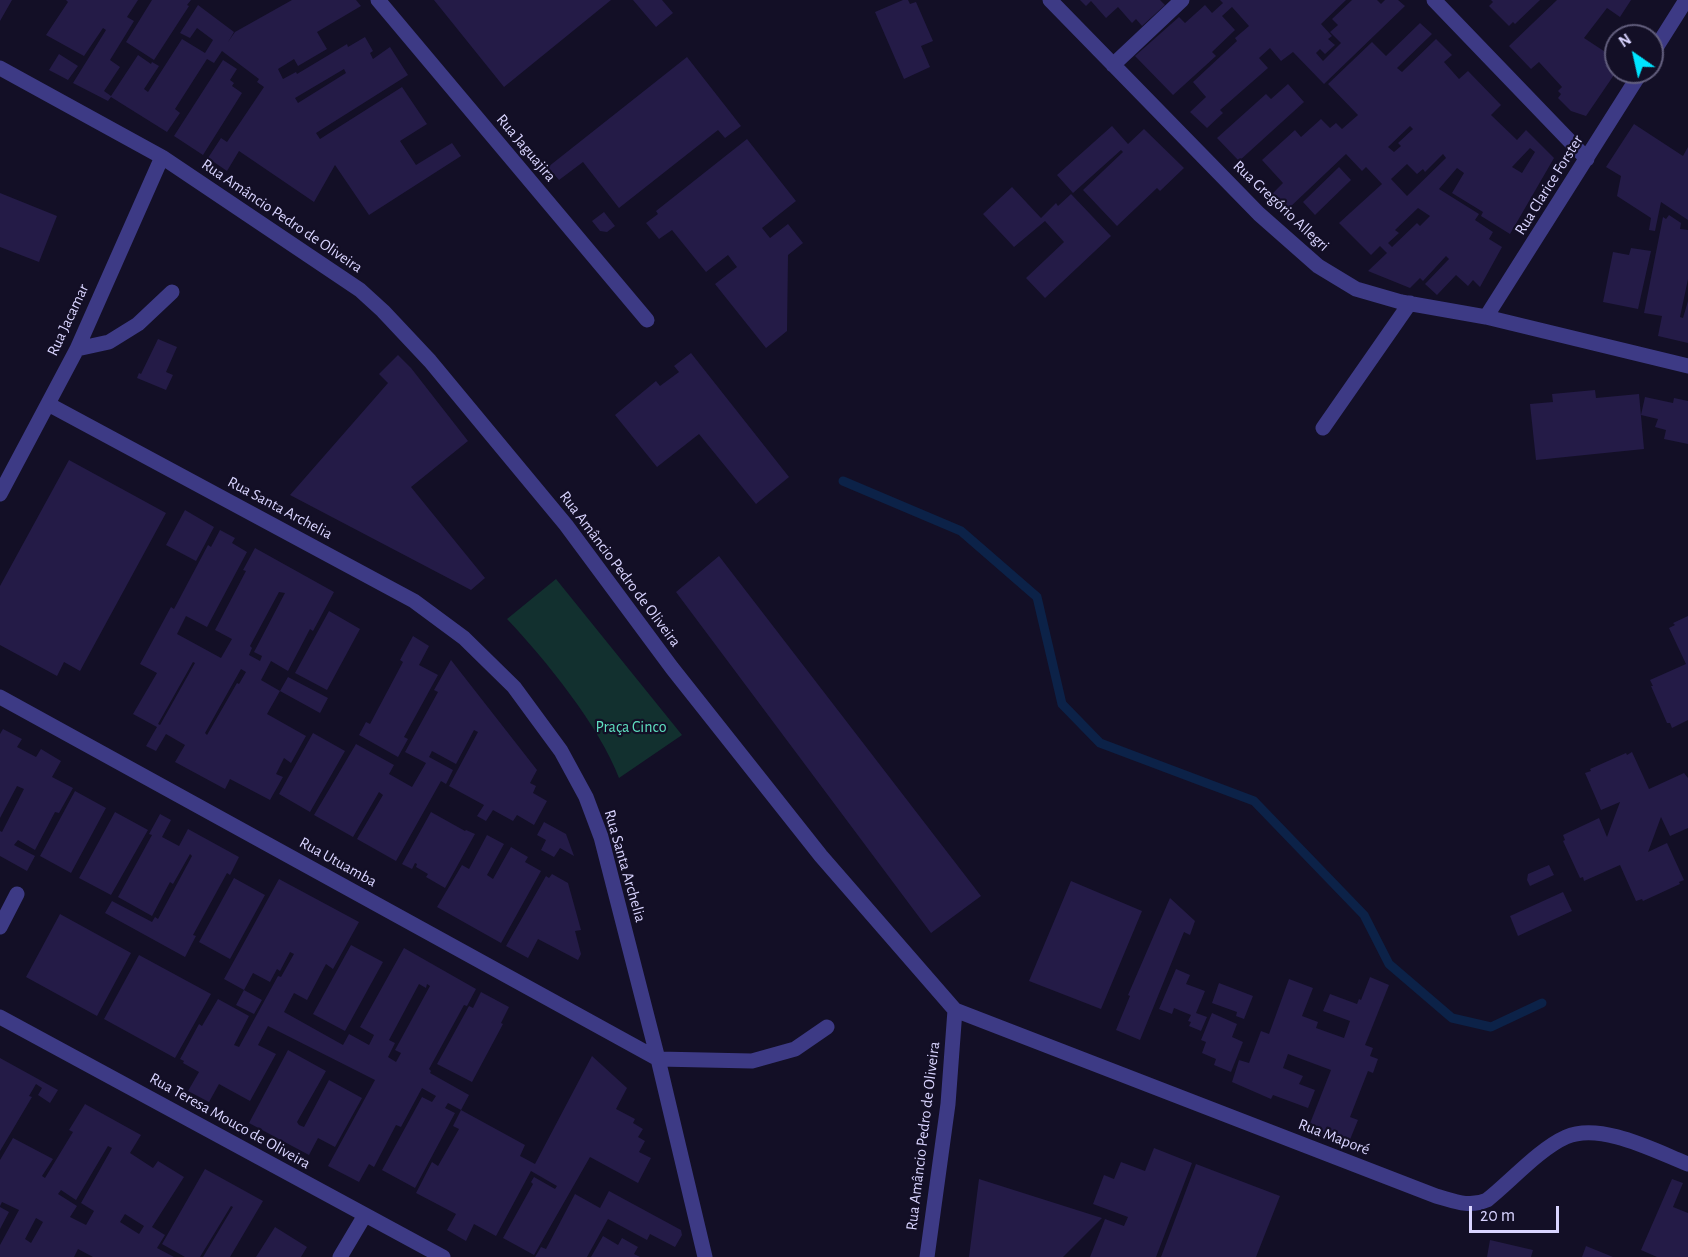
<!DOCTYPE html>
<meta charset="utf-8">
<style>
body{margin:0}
#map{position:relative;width:1688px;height:1257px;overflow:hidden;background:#130f26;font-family:"Alegreya Sans",sans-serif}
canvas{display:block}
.north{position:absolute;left:1604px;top:24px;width:60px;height:60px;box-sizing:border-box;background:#130f26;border:2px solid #625e7d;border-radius:50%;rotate:326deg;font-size:16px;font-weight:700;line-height:24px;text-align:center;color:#d9d4ff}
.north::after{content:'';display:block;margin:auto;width:21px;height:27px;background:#00e5ff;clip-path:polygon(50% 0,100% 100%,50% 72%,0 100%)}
.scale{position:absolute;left:1469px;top:1206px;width:90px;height:27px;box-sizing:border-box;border:3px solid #d9d4ff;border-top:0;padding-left:8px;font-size:18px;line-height:21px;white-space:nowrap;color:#d9d4ff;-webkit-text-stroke:4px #130f26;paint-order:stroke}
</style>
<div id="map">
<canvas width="1688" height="1257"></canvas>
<div class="north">N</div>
<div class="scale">20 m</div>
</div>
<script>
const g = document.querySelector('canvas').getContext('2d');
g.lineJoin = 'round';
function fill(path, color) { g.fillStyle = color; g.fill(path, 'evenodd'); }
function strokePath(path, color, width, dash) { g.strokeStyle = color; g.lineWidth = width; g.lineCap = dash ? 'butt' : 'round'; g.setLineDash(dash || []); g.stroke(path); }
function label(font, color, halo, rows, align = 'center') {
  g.font = font + ' "Alegreya Sans",sans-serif'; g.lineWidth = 4.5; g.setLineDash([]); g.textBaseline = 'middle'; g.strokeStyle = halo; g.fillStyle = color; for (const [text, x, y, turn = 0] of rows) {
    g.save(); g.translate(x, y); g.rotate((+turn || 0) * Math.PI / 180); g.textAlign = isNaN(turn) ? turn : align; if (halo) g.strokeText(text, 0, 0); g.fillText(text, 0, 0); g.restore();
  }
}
const green = new Path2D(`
 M556,579L682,735L619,778C600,727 545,659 507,619Z`);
const stream = new Path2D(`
 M843,481L961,531L1037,597L1062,704L1100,743L1254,801L1364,915L1389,964L1452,1018L1491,1027L1542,1003`);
const building = new Path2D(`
 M0,0H12L0,21Z
 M66,0H138L127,17L134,21L110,60L120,67L104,91L111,96L138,55L151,64L152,62L159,66L144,89L148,92L182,39L205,53L213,40L197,28L190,38L180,33L198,5L234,32L228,42L235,32L292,0H356L361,6L317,32L327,49L298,66L294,59L278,69L283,79L296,72L297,74L347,44L348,47L365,37L373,51L370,53L373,59L390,47L408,75L316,133L320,139L402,87L427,124L400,141L416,165L452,143L461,156L369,215L335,165L314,202L239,151L227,171L208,158L221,138L227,142L264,87L257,82L259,79L222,51L214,63L207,59L175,109L180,113L167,132L111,97L108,101L73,83L106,30L103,28L84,56L46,35L68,2ZM344,69L346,73L298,103L295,98Z
 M152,0H191L187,5L189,6L154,60L126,42Z
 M434,0H611L504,87Z
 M633,0H662L673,13L656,27Z
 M903,0H908L910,4L916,2L933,41L921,46L930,67L904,79L875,12Z
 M1080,0H1160L1165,5L1142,26L1136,19L1132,23L1118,7L1106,18L1091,1L1086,6Z
 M1220,0H1346L1321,24L1332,36L1328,39L1335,45L1325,54L1320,49L1316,53L1323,61L1341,43L1330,32L1338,25L1332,19L1352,0H1377L1381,4L1385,0H1398L1405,6L1324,84L1293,52L1281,61L1270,48L1259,58L1268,68L1220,110L1223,113L1207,128L1190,112L1206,97L1193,82L1237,41L1235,38L1249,26L1232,7L1222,16L1235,30L1212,52L1216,56L1173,95L1135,56L1179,17L1185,23L1205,5L1212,13L1223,3Z
 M1491,0H1540L1515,24L1513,22L1509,26L1489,6L1493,2Z
 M1557,0H1631L1620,17L1607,8L1584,38L1616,59V72L1586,116L1571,111L1558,98L1561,94L1558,91L1562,87L1539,62L1531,69L1509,46Z
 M1420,23L1432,34L1397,68L1402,72L1436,39L1452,55L1444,62L1459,79L1468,71L1501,105L1491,115L1517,140L1526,130L1554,158L1510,234L1481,216L1483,212L1452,193L1464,173L1457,168L1439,189L1479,214L1475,220L1493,232L1489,239L1502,247L1480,287L1473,280L1468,286L1456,275L1437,295L1425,284L1449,259L1446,256L1423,281L1420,278L1410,288L1368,271L1387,253L1380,246L1371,255L1339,223L1382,184L1366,167L1362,171L1346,154L1288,209L1272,194L1283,183L1262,160L1295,130L1301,137L1321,119L1330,128L1336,123L1342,129L1358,115L1328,84L1372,42L1386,56ZM1410,126L1413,129L1398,143L1401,146L1394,152L1388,147ZM1530,148L1535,152L1522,173L1512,167ZM1443,154L1446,158L1407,196L1391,179L1407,164L1417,174L1423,169L1425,172ZM1418,208L1430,216L1420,226L1417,223L1392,247L1388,243L1399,233L1395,230Z
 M59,54L78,66L68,80L49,70Z
 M687,57L741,126L725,138L718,130L619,208L583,162L559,180L548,167Z
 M223,60L237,69L230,80L234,83L232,86L242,93L203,155L174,136Z
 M1288,84L1304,102L1239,161L1217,138L1266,94L1271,99Z
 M1634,124L1683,156L1688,147V220L1661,202L1655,231L1649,230L1651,218L1617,196L1621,176L1606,167Z
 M1112,126L1128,144L1144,129L1184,168L1160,191L1157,188L1117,226L1083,190L1123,152L1121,150L1073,193L1057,175Z
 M747,139L796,201L762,228L770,238L788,224L803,243L788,255L787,331L766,348L715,284L737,267L728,255L706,272L672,230L659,239L646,223L658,214L656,211Z
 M1339,167L1351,180L1315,215L1303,202Z
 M1012,187L1041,218L1056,203L1058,206L1071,194L1111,236L1045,298L1026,278L1064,242L1045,221L1014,247L983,214Z
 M0,193L57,216L39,262L0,247Z
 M604,212L615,226L607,232L600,231L592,221Z
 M1669,215L1681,223L1680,229L1688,230V279L1680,317L1683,318L1688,301V343L1658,336L1662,316L1644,313L1663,217L1666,219Z
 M1631,248L1651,251L1638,309L1603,302L1613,252L1629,255Z
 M158,339L177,347L166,372L173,375L166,390L137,378L139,373L141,374Z
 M691,353L789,477L756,504L699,434L657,467L615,415L656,381L660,386L679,372L674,366Z
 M398,355L411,368L468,441L411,487L485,578L471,590L290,495L388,383L379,374Z
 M1595,390L1596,398L1639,394L1644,449L1536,460L1530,404L1553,402L1552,394Z
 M1645,397L1673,403L1674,398L1688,401V444L1664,439L1666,430L1655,427L1658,419L1641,415Z
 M69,460L166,513L80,671L64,662L57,676L0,645V586Z
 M185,510L214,527L196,561L166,545Z
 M220,530L235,538L232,543L247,552L207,627L186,616L177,634L221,658L232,639L215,630L246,571L243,570L255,548L334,592L313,631L310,629L288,671L271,661L261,680L280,691L288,677L328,698L320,713L280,691L267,714L306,736L291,763L284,758L276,774L283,777L270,800L230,779L225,789L175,762L185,745L166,734L156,751L146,746L157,727L133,714L157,673L140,664L171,607L174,609L208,545L211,547ZM279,592L285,593L254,652L262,656L260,661L249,655L252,648L250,646ZM193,662L195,663L160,725L158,724ZM241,669L246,672L239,684L237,683L207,735L205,733Z
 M719,556L981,896L931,933L676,592Z
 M329,611L360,629L327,690L295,673Z
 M1688,616V720L1672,728L1670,723H1667L1651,686H1653L1650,680L1686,664L1669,628L1675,625L1673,623Z
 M413,636L429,646L419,665L438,675L404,737L408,739L398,757L359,735L366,722L370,724L403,662L400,660Z
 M451,660L537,770L530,783L536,786L533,793L547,801L534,825L517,815L513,821L493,810L486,821L477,816L484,805L449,786L478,732L474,730L456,764L432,751L429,757L453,770L446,784L441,781L396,861L357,839L383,795L379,792L353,837L314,815L356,744L394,765L389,774L412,787L426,763L405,752L438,692L434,690Z
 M3,729L22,739L17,747L36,757L41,749L61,761L52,777L73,788L59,813L55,812L35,850L18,840L14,845L35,856L27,871L0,856V831L2,832L24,789L17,786L0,818V734Z
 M313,733L345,751L310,812L279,794Z
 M1632,752L1649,789L1684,773L1688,778V828L1670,836L1661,817L1648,852L1667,843L1684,880L1679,882L1680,884L1643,901L1642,899L1636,901L1620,865L1584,881L1583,877L1580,878L1563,841L1565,840L1563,835L1599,818L1607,837L1620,802L1601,810L1585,773L1591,771L1590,769L1626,753L1627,755Z
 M75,791L106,808L71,873L40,856Z
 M115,812L148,830L111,895L79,878Z
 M431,812L465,831L466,830L475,834L445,888L426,877L428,874L416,867L417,864L415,863L412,869L402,864Z
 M160,814L171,820L162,837L179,846L188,829L239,857L230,875L227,873L193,935L196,936L185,957L105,913L112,901L152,922L155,917L158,919L192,856L190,854L173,884L170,882L152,916L118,897L152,835L149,834Z
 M544,822L566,834L574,856L560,848L554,857L541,850L546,840L537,835Z
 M487,835L504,844L487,875L493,879L511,847L528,857L525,862L541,871L501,943L437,907L462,865L469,869Z
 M1549,865L1554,875L1530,886L1527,880L1528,874Z
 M552,874L568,883L581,930L575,931L581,954L578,960L538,939L528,958L506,946L546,876L549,878Z
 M234,878L265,895L230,959L199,942Z
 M279,879L359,922L333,969L326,964L307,1000L294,993L284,1012L343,1045L349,1034L369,1045L374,1035L360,1027L404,948L476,989L467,1006L464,1005L429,1069L431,1071L430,1073L469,1095L461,1110L525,1145L520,1156L535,1164L592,1056L627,1088L616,1109L635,1119L633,1123L643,1129L638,1137L645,1141L639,1152L651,1158L638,1183L590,1157L534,1255L503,1238L533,1184L531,1182L534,1177L555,1189L557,1186L531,1171L496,1236L474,1224L466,1241L447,1230L456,1214L416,1193L432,1162L438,1166L459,1129L453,1126L461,1110L448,1103L445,1108L455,1113L415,1188L382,1170L422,1097L432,1102L436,1096L422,1088L401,1127L396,1125L374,1167L369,1164L359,1182L328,1166L375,1080L268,1026L258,1045L276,1054L250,1101L219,1084L209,1102L188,1091L199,1072L183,1063L184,1061L180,1059L199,1024L202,1026L218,999L249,1016L234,1045L239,1047L278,976L281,977L294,954L290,952L280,971L277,969L270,982L253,973L244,990L224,979ZM419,984L426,988L427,984L430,986L395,1050L401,1053L396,1062L388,1057L395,1043L389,1040Z
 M1071,881L1142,911L1101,1009L1029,981Z
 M1563,892L1572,911L1518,936L1510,916Z
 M1170,898L1195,921L1190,935L1184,932L1140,1040L1116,1030L1130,996L1128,995Z
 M60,914L131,953L97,1016L26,977Z
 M351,945L383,962L345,1031L313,1014Z
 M139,955L211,994L175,1058L104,1019Z
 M1176,969L1190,975L1186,984L1205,991L1196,1013L1207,1017L1201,1031L1189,1026L1191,1022L1188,1021L1191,1015L1174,1008L1172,1014L1159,1009Z
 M1370,977L1389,985L1365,1045L1373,1048L1370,1056L1378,1059L1373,1073L1368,1071L1350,1117L1358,1120L1349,1142L1309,1126L1331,1070L1288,1054L1283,1068L1303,1076L1299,1084L1315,1090L1308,1108L1273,1095L1271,1099L1232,1082L1239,1060L1249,1063L1261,1031L1269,1034L1289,979L1313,988L1302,1016L1318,1022L1316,1028L1344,1038L1350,1021L1323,1011L1330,994L1357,1004L1359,999L1361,1000Z
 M1219,983L1253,996L1244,1019L1236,1016L1237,1012L1212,1003Z
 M244,990L262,1000L254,1014L236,1005Z
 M481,992L509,1007L501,1023L503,1024L472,1082L437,1064L469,1006L473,1008Z
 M1212,1013L1237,1024L1232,1037L1243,1042L1231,1072L1214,1065L1216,1059L1202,1053L1206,1042L1201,1040Z
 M288,1050L326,1071L297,1122L299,1125L304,1127L329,1080L362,1098L335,1147L318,1138L309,1155L249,1123Z
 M0,1058L58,1090L50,1103L38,1095L42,1088L36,1084L29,1096L32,1097L0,1151Z
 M85,1104L141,1135L130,1153L153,1168L158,1161L184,1177L152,1227L165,1235L157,1248L174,1257H93L78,1249L74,1257H0V1245L19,1210L2,1202L0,1206V1160L13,1138L53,1159L42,1176L45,1178L73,1132L69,1130ZM108,1146L112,1148L81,1203L94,1211L86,1225L70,1217L77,1206L58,1194L61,1190L76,1200ZM125,1214L144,1226L139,1234L120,1222ZM36,1218L43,1222L31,1243L25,1239Z
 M1154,1148L1192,1163L1156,1257H1090L1105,1219L1124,1226L1128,1217L1093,1204L1104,1175L1114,1179L1121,1162L1145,1171Z
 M1196,1164L1280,1196L1256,1257H1161Z
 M205,1169L263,1201L230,1257H203L233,1207L231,1206L200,1257H185L162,1244Z
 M979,1179L1102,1218L1063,1257H969Z
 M1672,1179L1683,1183L1673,1207L1688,1213V1257H1657L1641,1250Z
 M609,1191L681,1230L682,1235L675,1247L650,1234L647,1240L608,1219L587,1257H535L541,1247L546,1249L575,1194L600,1208Z
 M0,1207L9,1212L0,1229Z
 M275,1227L307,1247L301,1257H256Z
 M603,1236L618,1245L622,1238L638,1247L634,1254L640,1257H591Z
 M1490,1240L1533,1250L1531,1257H1487Z
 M1586,1246L1613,1257H1582Z`);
const minor = new Path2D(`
 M378,0L647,320
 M1050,0L1259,214L1318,266L1356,289L1401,302L1486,317L1688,366
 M1434,0L1587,159
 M1652,54L1686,0
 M1113,65L1182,0
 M0,68L162,157L360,290L383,311L430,361L566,525L672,668L821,856L955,1010L948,1104L927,1257
 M1486,317L1641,72
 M77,349L109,342L138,324L172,292
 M48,404L414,601L464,638L514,687L561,751L586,797L601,837L658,1059L705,1257
 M1323,428L1410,303
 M0,494L77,349L162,157
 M0,697L658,1059L752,1061L795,1049L827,1027
 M0,927L17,894
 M955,1010L1436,1196C1454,1201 1469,1208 1487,1200C1510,1182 1539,1149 1566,1137C1601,1122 1655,1151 1688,1164
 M0,1017L443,1257
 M340,1257L365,1215`);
const streetNames = [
 ["Rua Jaguajira",526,148,50],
 ["Rua Clarice Forster",1549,185,-58],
 ["Rua Gregório Allegri",1281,206,43],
 ["Rua Amâncio Pedro de Oliveira",282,216,34],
 ["Rua Jacamar",68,320,-65],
 ["Rua Santa Archelia",280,508,28],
 ["Rua Amâncio Pedro de Oliveira",620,569,53],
 ["Rua Utuamba",338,862,29],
 ["Rua Santa Archelia",625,866,74],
 ["Rua Teresa Mouco de Oliveira",230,1121,29],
 ["Rua Amâncio Pedro de Oliveira",923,1136,-83],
 ["Rua Maporé",1334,1137,21]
];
const parkNames = [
 ["Praça Cinco",631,727]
];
fill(green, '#12302f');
strokePath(stream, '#0c2248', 9);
fill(building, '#241b47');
strokePath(minor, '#3d3a85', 15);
label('16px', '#d9d4ff', '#130f26', streetNames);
label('16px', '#5fe0c0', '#130f26', parkNames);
</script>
